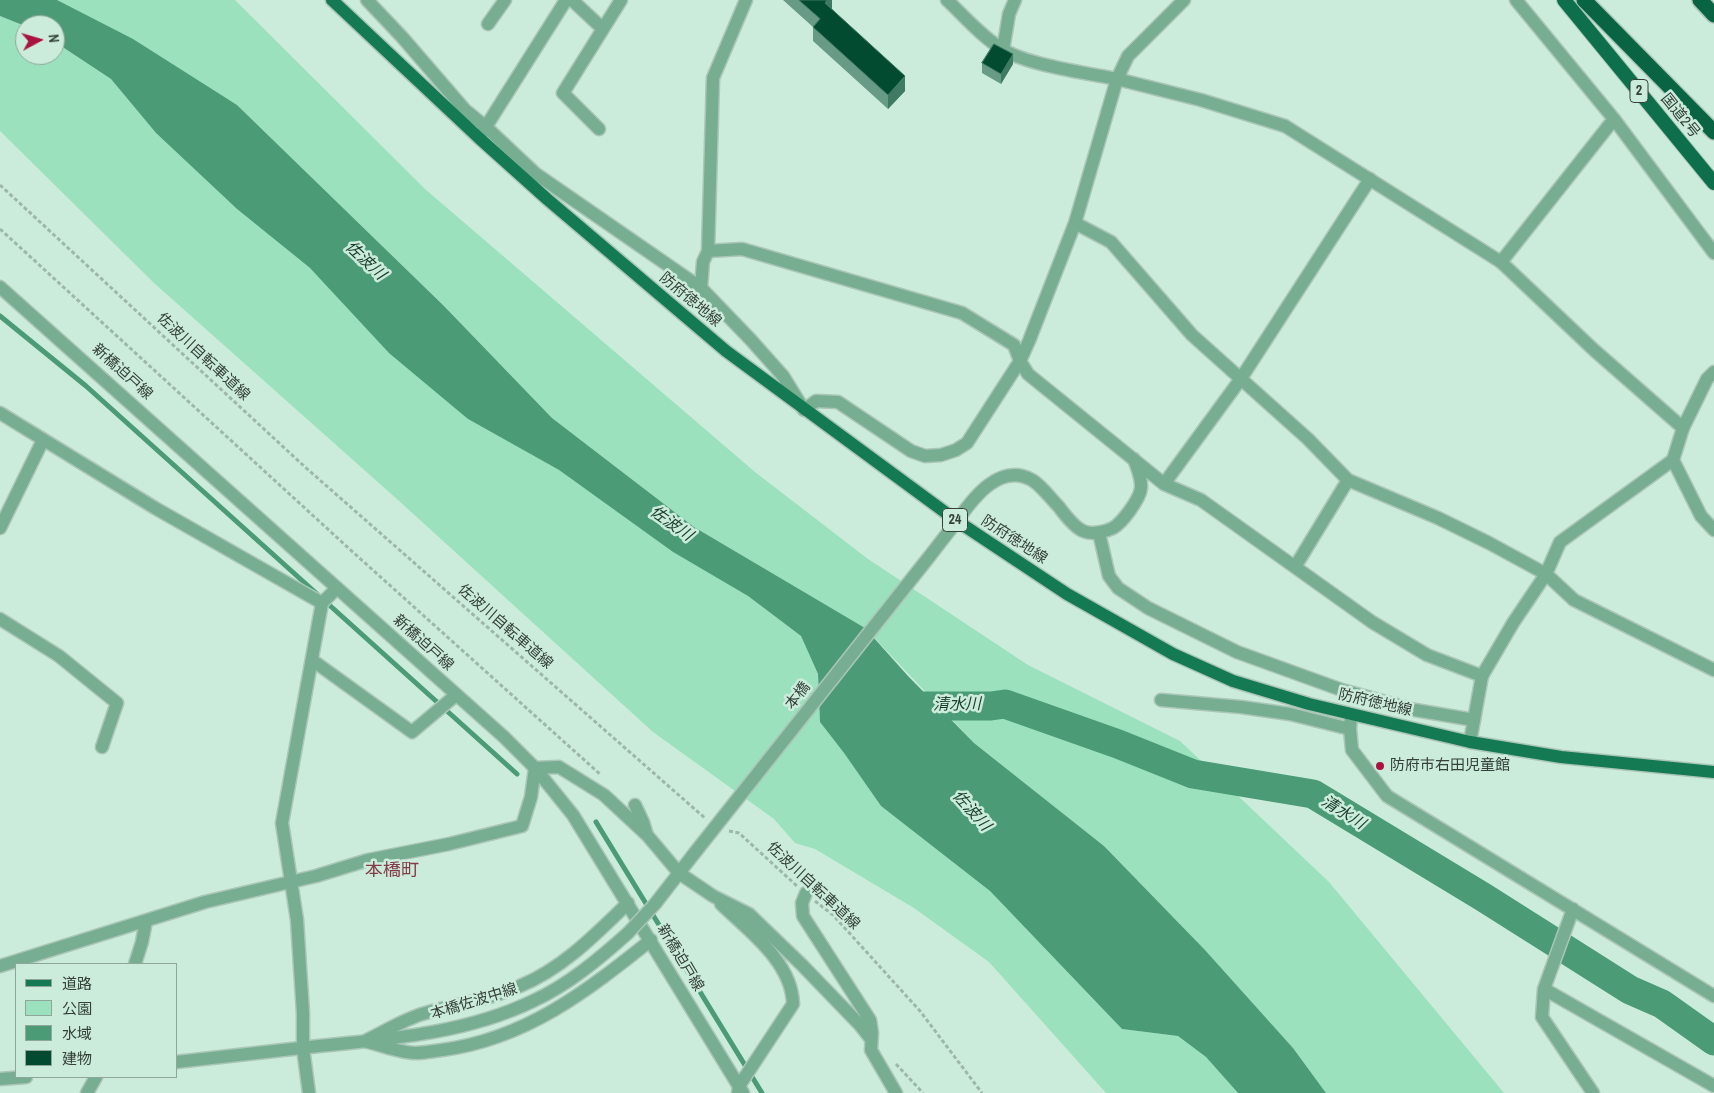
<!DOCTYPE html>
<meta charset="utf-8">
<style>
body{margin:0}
#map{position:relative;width:1714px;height:1093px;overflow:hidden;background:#ccecdb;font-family:"Archivo Narrow","Noto Sans JP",sans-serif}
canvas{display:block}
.legend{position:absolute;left:15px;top:963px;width:162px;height:115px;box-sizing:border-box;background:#ccecdb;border:1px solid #8fa79a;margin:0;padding:6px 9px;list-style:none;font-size:15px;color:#344039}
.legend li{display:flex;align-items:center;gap:10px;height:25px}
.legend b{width:25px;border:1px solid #8fa79a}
.north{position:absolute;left:15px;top:15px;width:50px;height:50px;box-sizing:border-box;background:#ccecdb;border:1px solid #8fa79a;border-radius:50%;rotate:84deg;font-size:14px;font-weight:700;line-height:20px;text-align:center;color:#344039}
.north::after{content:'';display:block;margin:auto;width:18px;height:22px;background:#a91341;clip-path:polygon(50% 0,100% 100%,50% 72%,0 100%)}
</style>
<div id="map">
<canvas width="1714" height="1093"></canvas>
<ul class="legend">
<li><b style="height:6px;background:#137a54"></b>道路</li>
<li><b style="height:14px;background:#9be1be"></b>公園</li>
<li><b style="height:14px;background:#4a9b76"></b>水域</li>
<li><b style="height:14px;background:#024a30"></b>建物</li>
</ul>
<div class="north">N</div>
</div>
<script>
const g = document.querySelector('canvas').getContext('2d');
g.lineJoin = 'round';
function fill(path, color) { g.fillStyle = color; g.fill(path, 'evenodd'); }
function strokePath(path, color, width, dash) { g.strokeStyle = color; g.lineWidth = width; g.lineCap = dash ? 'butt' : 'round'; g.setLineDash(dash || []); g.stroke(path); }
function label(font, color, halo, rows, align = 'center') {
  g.font = font + ' "Archivo Narrow","Noto Sans JP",sans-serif'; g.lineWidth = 5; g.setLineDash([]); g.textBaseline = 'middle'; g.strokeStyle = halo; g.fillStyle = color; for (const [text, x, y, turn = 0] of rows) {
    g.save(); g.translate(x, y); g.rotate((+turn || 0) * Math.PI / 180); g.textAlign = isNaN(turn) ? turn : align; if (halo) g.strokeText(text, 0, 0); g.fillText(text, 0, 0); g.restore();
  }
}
const green = new Path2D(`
 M57,0H235L425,189L755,472L868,559L1028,665L1180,741L1329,882L1504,1093H1326L1293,1048L1205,950L1104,846L974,743L865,628L694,527L552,418L444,306L237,105Z
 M0,16L25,26V55H55V42L111,79L156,133L237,209L310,268L468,419L559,470L673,552L748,596L801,636L818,674L820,722L844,753L881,806L990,891L1122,1029L1178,1036L1206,1057L1238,1093H1106L989,962L914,908L815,849L795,843L774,819L653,732L398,500L154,283L0,131Z`);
const water = new Path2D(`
 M0,0H57L133,39L237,105L444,306L552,418L694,527L865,628L908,676L974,743L1104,846L1205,950L1293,1048L1326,1093H1238L1206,1057L1178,1036L1122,1029L990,891L881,806L844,753L820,722L818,674L801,636L748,596L673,552L559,470L468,419L389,353L310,268L237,209L156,133L111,79L55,42V25H25V26L0,16Z`);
const stream = new Path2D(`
 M0,316L86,386L517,774
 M596,822L762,1093`);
const river = new Path2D(`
 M898,706H991L1005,704L1118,744L1193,774L1313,794L1483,897L1630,990L1662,1004L1714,1041`);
const path = new Path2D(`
 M0,185L305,467L706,819
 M0,229L355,554L601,775
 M729,831L739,833L797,886
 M815,901L833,915L920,1011L982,1093
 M896,1064L923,1093`);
const minor = new Path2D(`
 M367,0L402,37L465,110L486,127L536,174L701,288L751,340L783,376L804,410L816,401L838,402L911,451L925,456L941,455L956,450L967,443L1020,361L1029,341L1075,223L1117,79L1128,56L1184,0
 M572,0L603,29
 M947,0C965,17 981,36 1002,49C1027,65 1086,73 1117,79
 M1516,0L1614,119L1714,253
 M488,24L505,0
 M1003,50L1009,14L1015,0
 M599,129L563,93L621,0
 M482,133L566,0
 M1075,223L1111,242L1192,335L1308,439L1348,480L1438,518L1489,543L1546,574L1574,600L1714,670
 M708,251L742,249L962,313L1014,345L1020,361L1028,374L1164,484L1201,500L1372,622L1427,655L1482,676
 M1501,262L1614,119
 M701,288L703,262L708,251L713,78L746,0
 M0,413L155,508L322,603
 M1683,428L1707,379L1714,372
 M1673,460L1701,516L1714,530
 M1164,484L1240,380L1370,179
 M957,521C973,498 1000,462 1032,480C1042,486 1051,499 1059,507C1065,515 1074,527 1083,531C1092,535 1105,532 1113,528C1122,523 1140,499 1141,488C1142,478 1137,468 1134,459
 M0,528L43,440
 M1099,533L1109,576L1118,588L1148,608L1237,652L1342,690L1415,710L1474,720
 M1295,567L1348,480
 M0,619L59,656L117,703L102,747
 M312,660L412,732L456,695
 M1161,700L1241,707L1290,714L1350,729
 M1351,715L1350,729L1352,750L1387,796L1714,996
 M635,805L643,822L647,835
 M806,893L802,903L803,916L870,1020L872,1033L871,1050L896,1093
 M721,904C749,931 792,962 793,1004L739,1086L738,1093
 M1573,909L1544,989L1542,1017L1593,1093
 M135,964L142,942L146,921
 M0,966L205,902L316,876L368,860L449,844L522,826L531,797L535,768L559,767L604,795L647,835L679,873L713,896L749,914L802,965L860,1025L871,1039
 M1544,989L1714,1086
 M367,1040C384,1032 403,1020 422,1014C455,1004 489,1000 520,986C563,968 595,935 628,903
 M367,1042C381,1045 401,1053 415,1053C424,1053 433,1051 442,1050C526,1039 587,991 651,940
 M87,1093L96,1077
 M309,1093L303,1048V1013L297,920L282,823L322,603L337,588`);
const tertiary = new Path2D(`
 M1117,79L1201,100L1285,126L1501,262L1594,350L1683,428L1673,460L1560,542L1546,574L1513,623L1482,676L1470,742
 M0,287L504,737L535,768L573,815L743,1093
 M929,557L957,521
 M655,904L693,855
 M176,1062C224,1057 271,1051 319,1046C391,1039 467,1033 533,1001C568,985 599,959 628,933
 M0,1079L26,1077`);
const primary = new Path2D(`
 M332,0L479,138L547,199L726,351L957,521L1067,594L1173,654L1233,681L1309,704L1470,742L1561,757L1714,772`);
const trunk = new Path2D(`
 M1564,0L1714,183`);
const motorway = new Path2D(`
 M1584,0L1714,132
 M1700,0L1714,15`);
const tertiaryBridge = new Path2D(`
 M693,855L929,557
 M628,933L655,904`);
const wall = new Path2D(`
 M783,0H832V9L905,91L888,109L813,41V27Z
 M982,63L1013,64L1001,84L982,73Z`);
const shadedWall = new Path2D(`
 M827,0H832V9L825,3Z
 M1013,54V64L1001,84V74Z
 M905,76V91L888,109V95Z`);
const building = new Path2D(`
 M799,0H827L825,3L905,76L888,95L813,27L820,19Z
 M994,44L1013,54L1001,74L982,63Z`);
const markers = [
 [1380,766,5,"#a91341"]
];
const shields = [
 [1639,91,18],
 [955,520,25]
];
const shieldNames = [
 ["2",1639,91],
 ["24",955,520]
];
const streetNames = [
 ["国道2号",1680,116,51],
 ["防府徳地線",690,300,40],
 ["佐波川自転車道線",203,357,43],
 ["新橋迫戸線",122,372,42],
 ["防府徳地線",1014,540,33],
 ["佐波川自転車道線",505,627,41],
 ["新橋迫戸線",423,643,42],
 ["本橋",798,696,-52],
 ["防府徳地線",1375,703,13],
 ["佐波川自転車道線",813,886,43],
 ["新橋迫戸線",680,958,59],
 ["本橋佐波中線",474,1002,-17]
];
const poiNames = [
 ["防府市右田児童館",1390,766]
];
const waterNames = [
 ["佐波川",365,261,43],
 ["佐波川",671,524,35],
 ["清水川",957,705,-1],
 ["佐波川",971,811,48],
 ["清水川",1343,813,32]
];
const quarterNames = [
 ["本橋町",392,871]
];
fill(green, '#9be1be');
fill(water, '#4a9b76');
strokePath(stream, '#4a9b76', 5);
strokePath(river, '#4a9b76', 29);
strokePath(minor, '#abc6b7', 15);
strokePath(tertiary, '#abc6b7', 15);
strokePath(primary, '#abc6b7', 15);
strokePath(trunk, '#abc6b7', 16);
strokePath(motorway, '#abc6b7', 18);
strokePath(path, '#9db7a9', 3, [4, 2.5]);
strokePath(minor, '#77ae92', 12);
strokePath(tertiary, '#77ae92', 12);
strokePath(primary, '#137a54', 12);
strokePath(trunk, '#0e6f4c', 14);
strokePath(motorway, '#086443', 15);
strokePath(tertiaryBridge, '#abc6b7', 15, []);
strokePath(tertiaryBridge, '#77ae92', 12);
fill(wall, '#679b86');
fill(shadedWall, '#3f7b63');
fill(building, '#024a30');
strokePath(building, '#3f7b63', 1);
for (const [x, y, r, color] of markers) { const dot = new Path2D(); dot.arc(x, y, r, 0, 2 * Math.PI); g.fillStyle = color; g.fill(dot); strokePath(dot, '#ccecdb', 2); }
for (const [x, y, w] of shields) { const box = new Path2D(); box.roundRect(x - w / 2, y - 11.5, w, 23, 4); g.fillStyle = '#ccecdb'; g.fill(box); strokePath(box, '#344039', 1); }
label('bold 14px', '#344039', null, shieldNames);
label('15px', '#344039', '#ccecdb', streetNames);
label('15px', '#344039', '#ccecdb', poiNames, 'left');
label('italic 16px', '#193d2c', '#ccecdb', waterNames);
label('18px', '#833b47', '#ccecdb', quarterNames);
</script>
